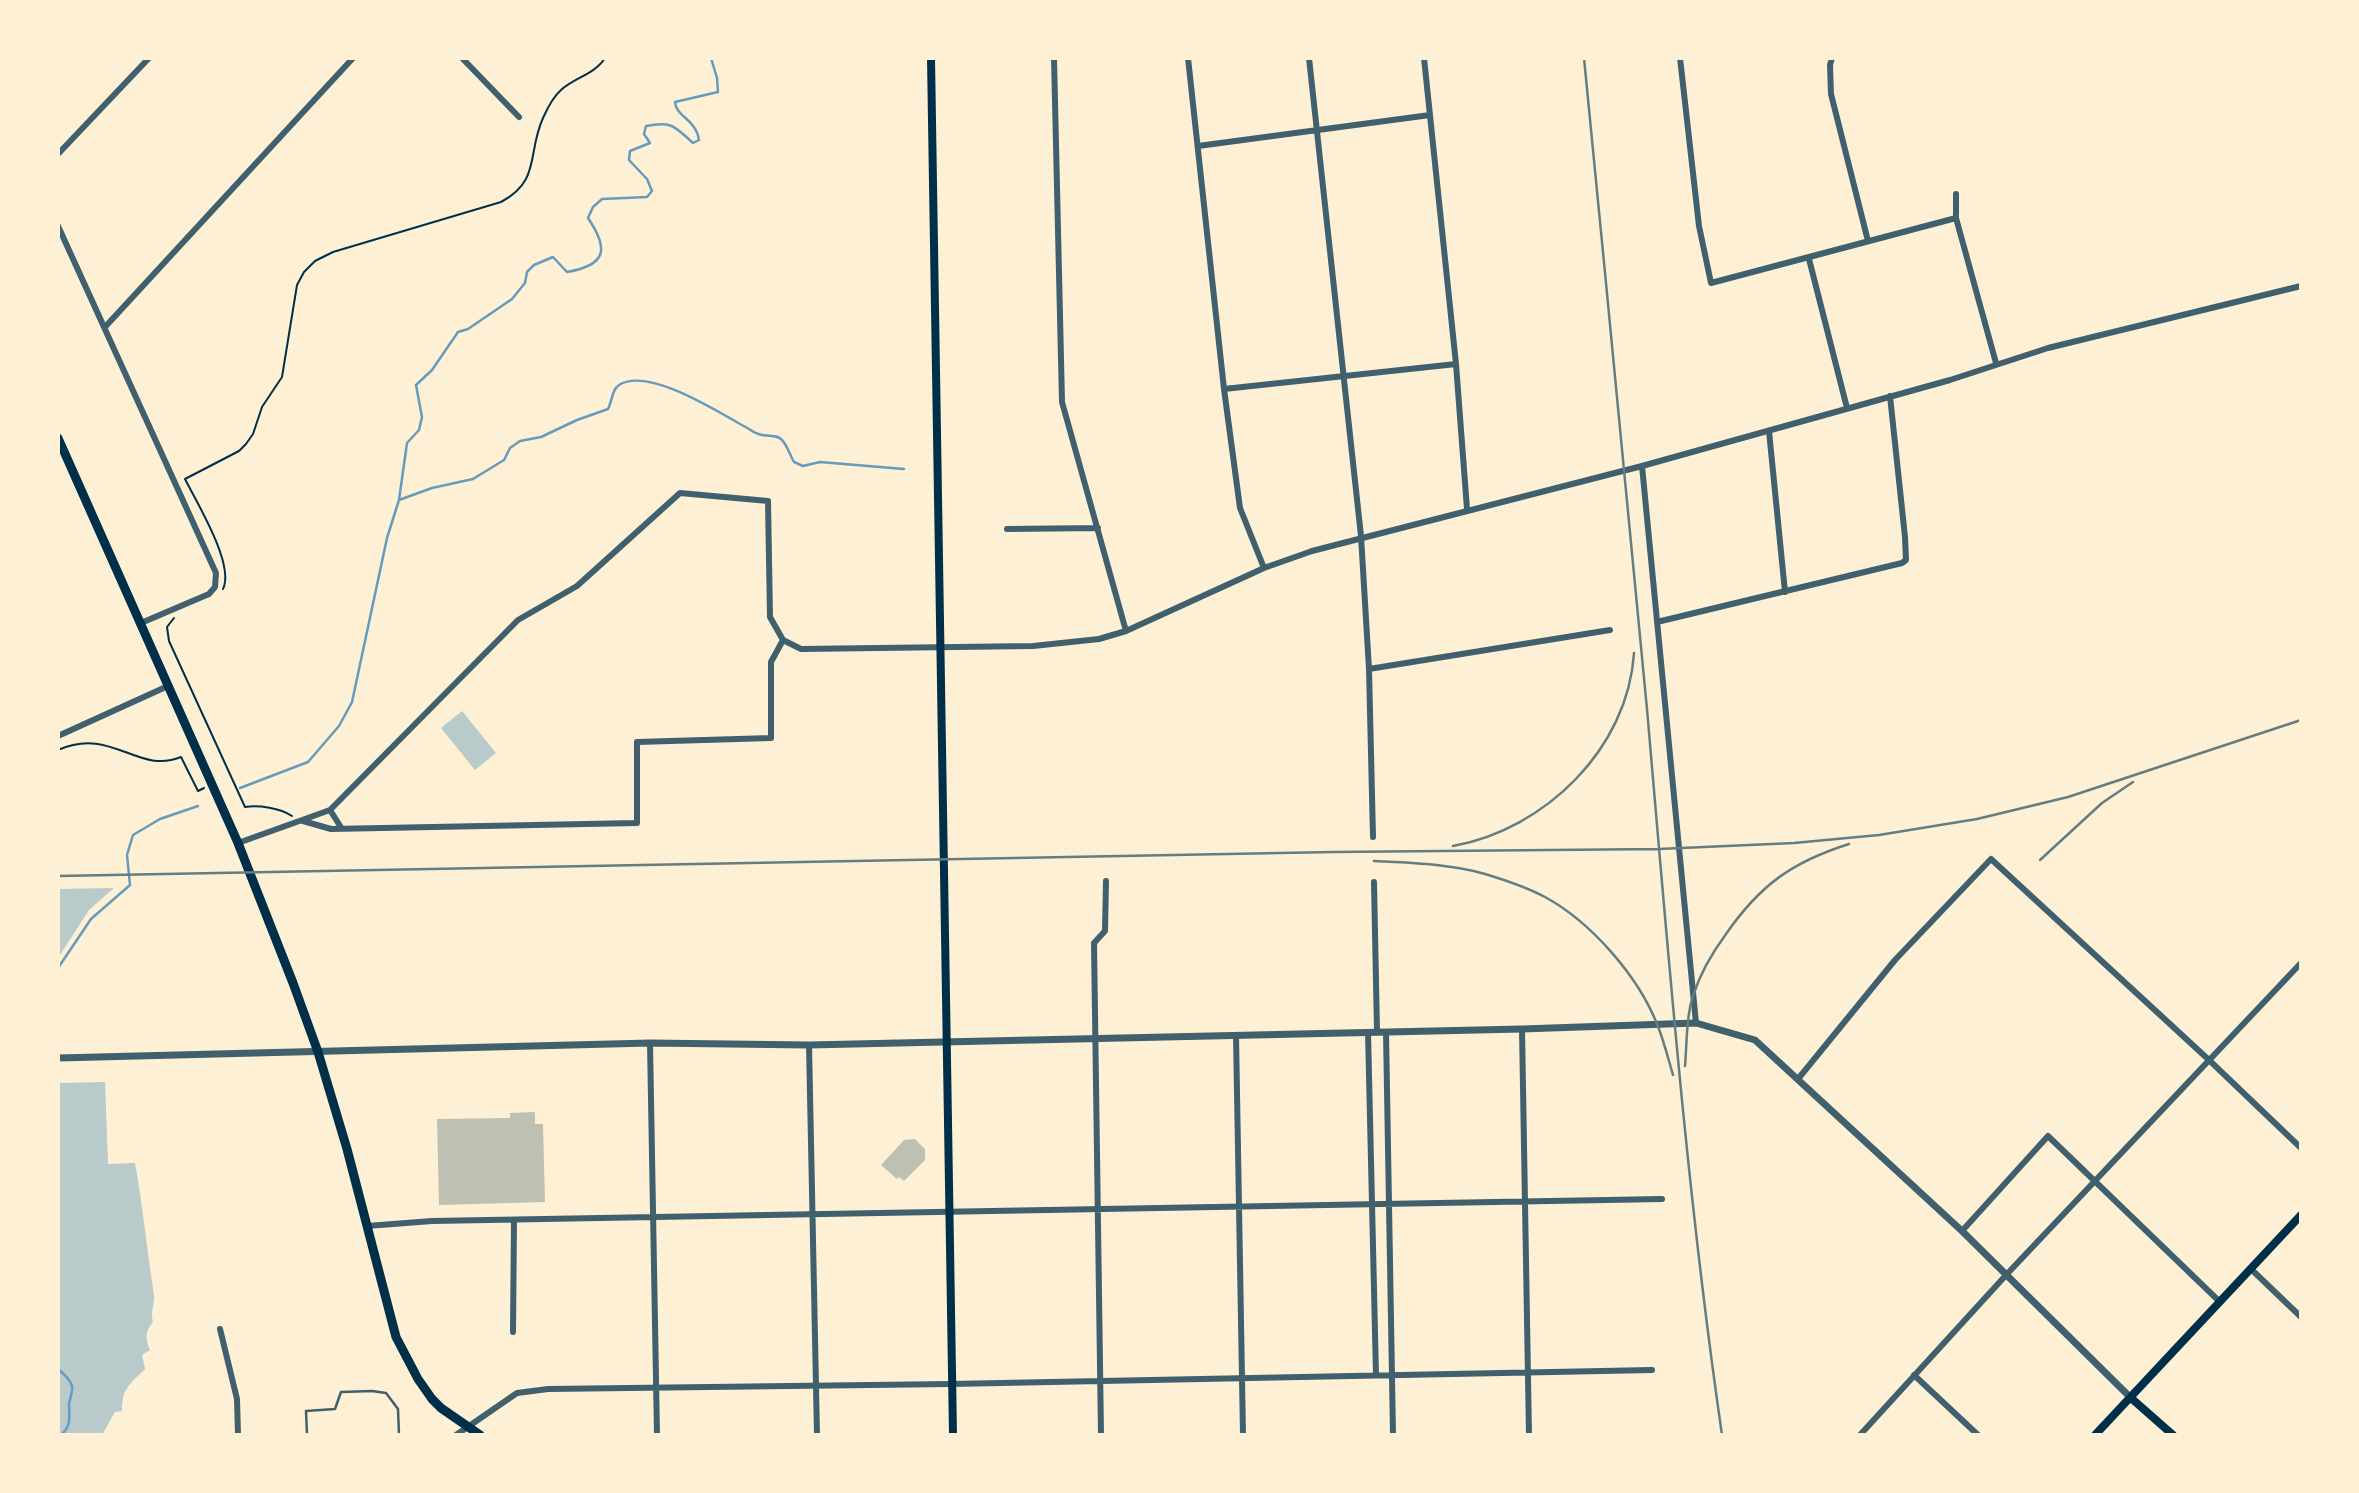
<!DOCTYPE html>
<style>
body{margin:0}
#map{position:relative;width:2359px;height:1493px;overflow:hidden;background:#fdf0d5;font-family:Figtree,sans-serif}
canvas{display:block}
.frame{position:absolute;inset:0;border:60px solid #fdf0d5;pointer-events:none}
</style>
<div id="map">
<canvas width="2359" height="1493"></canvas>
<div class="frame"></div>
</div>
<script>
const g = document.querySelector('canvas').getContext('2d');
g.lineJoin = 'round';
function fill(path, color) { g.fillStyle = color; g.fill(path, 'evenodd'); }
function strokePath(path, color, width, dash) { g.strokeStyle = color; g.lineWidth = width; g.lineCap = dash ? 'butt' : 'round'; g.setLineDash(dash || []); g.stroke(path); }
const green = new Path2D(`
 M462,711L496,753L475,770L441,728Z
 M114,888L89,910L58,958V889Z
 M105,1082L108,1164L135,1163C143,1207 147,1251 154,1295C155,1305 150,1310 153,1322C145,1331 145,1339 150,1350L142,1355L145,1369C129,1385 122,1388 122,1411L115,1412L102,1435H58V1083Z`);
const stream = new Path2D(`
 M399,500L432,488L473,479L504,460L510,448L520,441L541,437L577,420L608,409C612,402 612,389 619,385C649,366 721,414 749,429C763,440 775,432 782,440C787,445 790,455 794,462L803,466L820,462L904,469
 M240,788L308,762L339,726L352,702L387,538L399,500L407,443L419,430L422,417L416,385L432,370L458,332L468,329L512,299L525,283L527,272L534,265L553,257L567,272C607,265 609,249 588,218L593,207L602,199L647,197L652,191L647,179L629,160L630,151L650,143L644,134L646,126C672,121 674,126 693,143L699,140C696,119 676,117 675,102L718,92L717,78L711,58
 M58,968L91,919L130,885L127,855L133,835L160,819L198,806
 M58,1369C63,1373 70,1379 72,1386C73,1392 70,1398 69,1404C69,1417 72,1425 61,1435`);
const building = new Path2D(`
 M535,1112V1124H543L545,1202L439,1205L437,1119L510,1118V1113Z
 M915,1139L925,1149V1160L904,1181L899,1177L897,1179L881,1165L904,1140Z`);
const path = new Path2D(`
 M223,589C235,565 197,503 185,479L239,451L246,444L253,434L262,407L282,377L297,285L304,272L315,261L333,252L501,202C541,181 527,153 543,118C547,109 553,97 561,90C574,78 595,74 605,58
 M174,618L167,627L169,641L245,807C259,805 280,808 292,816
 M58,750C112,726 137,775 181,757L198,791L204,788`);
const service = new Path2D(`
 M307,1435L306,1411L335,1409L341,1392L372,1391L386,1393L398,1409L399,1435`);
const minor = new Path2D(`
 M462,58L519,117
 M1054,58L1062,402L1126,631
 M1188,58L1224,389L1240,508L1264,568
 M1309,58L1361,536L1369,669L1373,837
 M1424,58L1456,364L1467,509
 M1680,58L1699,226L1711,283L1956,218
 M1832,58L1830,65L1831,94L1868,241
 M1198,146L1430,115
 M58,154L149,58
 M1956,194V218L1996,363
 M58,226L216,573L215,587L209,594L141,623
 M1809,259L1847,408
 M105,327L353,58
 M1224,389L1456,364
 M1769,431L1785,592
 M1642,466L1696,1023
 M1007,529L1098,528
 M1657,622L1902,563L1906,560L1905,537L1890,396
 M1369,669L1610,630
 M58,736L168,686
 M330,810L342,829
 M303,821L331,829L637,823V742L771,738V662L783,640
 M238,843L330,810L518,620L577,586L680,493L768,501L770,617L783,640L801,649L1033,646L1099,639L1126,631L1264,568L1312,551L1642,466L1950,380L2048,348L2301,286
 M1374,882L1377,1032
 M1522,1029L1529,1435
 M1368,1032L1376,1375
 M1386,1032L1393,1435
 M1236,1035L1243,1435
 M650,1043L657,1435
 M809,1045L817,1435
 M1798,1079L1895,960L1991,859L2209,1060L2301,1148
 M367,1226L432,1221L1662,1199
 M1962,1231L2048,1136L2220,1302
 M2251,1269L2301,1317
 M220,1329L237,1399L238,1435
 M513,1332L514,1220
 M1914,1375L1978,1435
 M456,1435L517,1393L548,1389L951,1384L1652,1370
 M1101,1435L1094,943L1105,931L1106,881
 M1860,1435L2007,1274L2301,963`);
const tertiary = new Path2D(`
 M58,1058L650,1043L809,1045L1522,1029L1696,1023L1755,1040L1962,1231L2131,1398`);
const secondary = new Path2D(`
 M931,58L953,1435
 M2131,1398L2173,1435
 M2095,1435L2301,1215`);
const primary = new Path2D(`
 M58,438L238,843L293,983L318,1052L347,1149L396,1337L418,1379L432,1399L441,1408L480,1435`);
const rail = new Path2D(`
 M1584,58C1605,275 1627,492 1647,709C1668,951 1687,1194 1722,1435
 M1453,846C1546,829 1628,748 1634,653
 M2040,860L2102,803L2133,782
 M1374,861C1411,863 1450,864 1485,874C1505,880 1528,888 1545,897C1591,922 1638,976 1657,1024C1664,1041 1668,1058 1673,1075
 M58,876L1333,852L1659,849L1794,843L1879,835L1977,819L2068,797L2301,720
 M1685,1066C1687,1043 1686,1018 1693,996C1700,974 1712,953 1726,934C1760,885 1792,862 1849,844`);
fill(green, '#b9caca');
strokePath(stream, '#669bbc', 2.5);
fill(building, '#bec0b2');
strokePath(path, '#003049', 2);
strokePath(service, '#3f606c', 2.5);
strokePath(minor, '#3f606c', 6);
strokePath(tertiary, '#3f606c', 7);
strokePath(secondary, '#003049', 8);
strokePath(primary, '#003049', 9);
strokePath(rail, '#657d81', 2.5);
</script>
